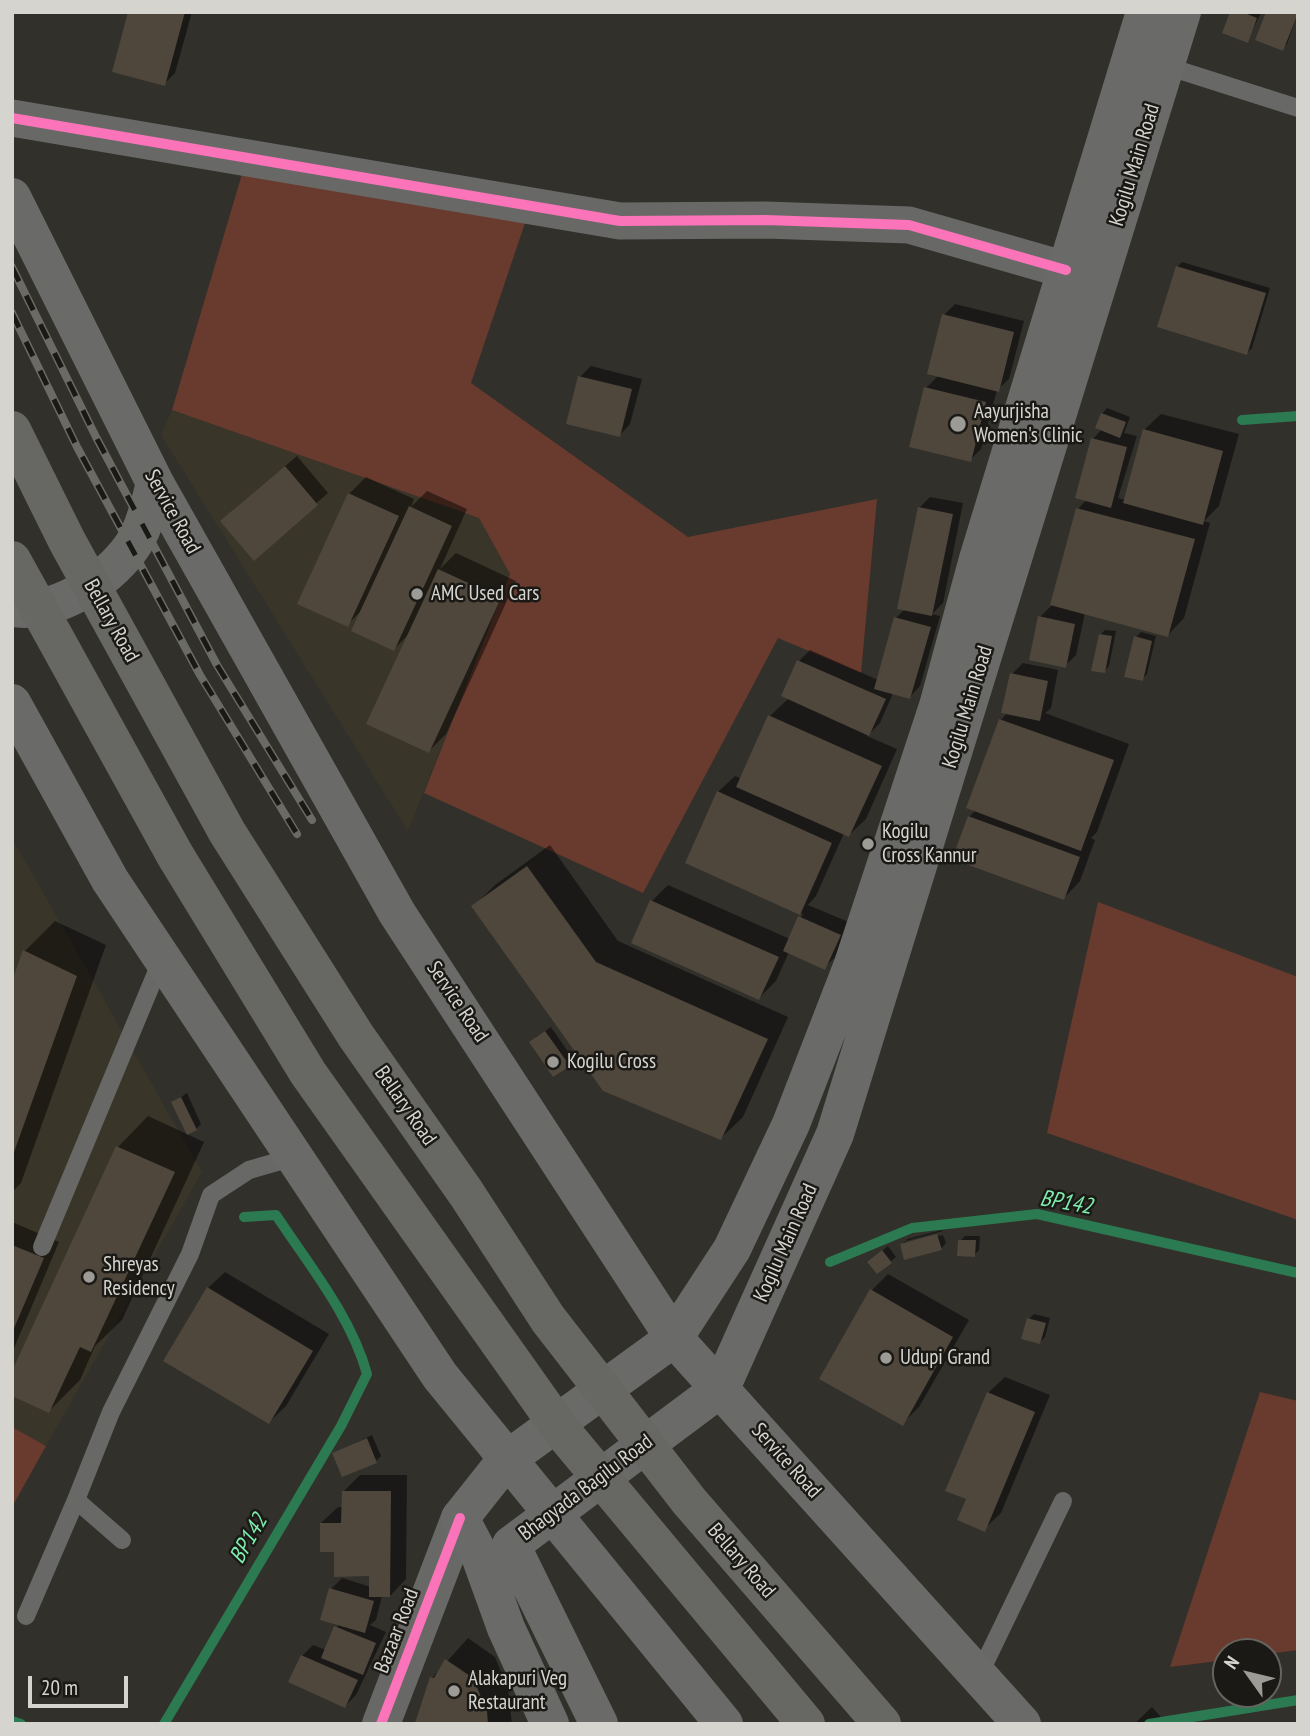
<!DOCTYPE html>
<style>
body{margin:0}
#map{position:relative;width:1310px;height:1736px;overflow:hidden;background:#31302b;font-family:"PT Sans Narrow",sans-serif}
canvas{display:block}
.frame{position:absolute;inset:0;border:14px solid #d6d4cf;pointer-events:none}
.north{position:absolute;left:1212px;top:1638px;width:70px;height:70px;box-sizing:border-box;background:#1a1915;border:2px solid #65645f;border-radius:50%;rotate:304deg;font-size:19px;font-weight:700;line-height:28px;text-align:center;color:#d6d4cf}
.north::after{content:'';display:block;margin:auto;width:24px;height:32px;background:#9c9b96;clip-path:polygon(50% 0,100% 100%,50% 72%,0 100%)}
.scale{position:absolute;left:28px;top:1676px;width:100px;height:32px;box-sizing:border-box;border:4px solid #d6d4cf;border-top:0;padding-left:9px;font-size:21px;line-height:24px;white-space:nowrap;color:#d6d4cf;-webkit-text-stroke:5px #1a1915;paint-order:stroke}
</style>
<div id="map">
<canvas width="1310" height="1736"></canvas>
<div class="frame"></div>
<div class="north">N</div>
<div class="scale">20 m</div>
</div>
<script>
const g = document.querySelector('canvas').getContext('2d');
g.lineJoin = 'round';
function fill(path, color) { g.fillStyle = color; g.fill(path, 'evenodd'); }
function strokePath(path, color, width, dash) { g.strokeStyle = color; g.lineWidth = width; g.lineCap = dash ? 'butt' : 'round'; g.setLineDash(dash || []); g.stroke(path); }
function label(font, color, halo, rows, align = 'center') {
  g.font = font + ' "PT Sans Narrow",sans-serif'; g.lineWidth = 5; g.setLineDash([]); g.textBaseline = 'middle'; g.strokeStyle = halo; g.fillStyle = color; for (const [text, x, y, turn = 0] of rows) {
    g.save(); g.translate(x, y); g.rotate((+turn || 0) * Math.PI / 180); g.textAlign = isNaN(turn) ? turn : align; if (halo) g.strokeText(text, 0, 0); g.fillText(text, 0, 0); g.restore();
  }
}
const built = new Path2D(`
 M172,410L479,518L510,574L408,831L161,435Z
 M12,838L202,1172L46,1446L12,1427Z`);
const green = new Path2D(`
 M242,174L525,223L471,383L688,537L877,499L861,673L778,638L643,893L424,793L510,574L479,518L172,410Z
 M1098,902L1298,977V1220L1047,1133Z
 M1260,1392L1298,1401V1650L1268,1654L1226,1652V1660L1170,1667Z
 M12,1427L46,1446L12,1507Z`);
const shadow = new Path2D(`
 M130,12H192L175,73L164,84Z
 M1232,12L1261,13L1247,41Z
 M1268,12H1298L1287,44L1282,49Z
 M1182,262L1270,288L1252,348L1247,353L1177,267Z
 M955,304L1024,321L1009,379L997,390L981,449L970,460L926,388L939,375L944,315Z
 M591,366L642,379L630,424L619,436L580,377Z
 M1107,408L1130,417L1124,433L1137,436L1118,498L1126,500L1144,430L1161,414L1239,434L1219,506L1204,521L1210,523L1184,618L1168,635L1085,613L1076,655L1065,666L1040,617L1052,605L1078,509L1087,499L1093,439L1102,429V414Z
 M297,456L328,493L254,558L233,510Z
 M366,477L414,499L411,507L427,491L467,509L440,569L456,553L516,581L446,734L429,751L410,633L394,649L363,609L348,624L349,494Z
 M930,497L963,503L943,603L932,614L940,616L920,686L909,698L893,693L880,723L867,736L897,749L866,819L849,835L844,833L816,896L808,905L851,923L835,957L824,968L789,952L776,981L759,998L652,901L668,885L790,939L803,914L687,863L718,792L735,776L742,779L770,716L789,698L799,661L810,650L878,680L896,618L905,609L919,508Z
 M1105,630L1116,631L1109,666L1104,672L1100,635Z
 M1141,632L1156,636L1147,674L1142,679L1136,637Z
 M1023,663L1058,670L1051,708L1045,713L1129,744L1097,832L1091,838L1095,840L1080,881L1064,898L969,817L976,810L968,807L1001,720L1008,712L1012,674Z
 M550,845L618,941L788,1017L743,1117L721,1138L604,1090L473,907L495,885Z
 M55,921L106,945L21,1183L12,1192V987L25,951Z
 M551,1027L573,1059L568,1064L536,1037Z
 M187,1093L201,1124L196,1129L174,1102Z
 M148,1116L204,1142L122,1320L95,1346L80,1380L49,1411L118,1147Z
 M12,1222L59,1242L12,1353Z
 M942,1230L943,1231L906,1241L907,1239Z
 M943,1235L946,1243L941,1249L902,1244L906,1241V1244Z
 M965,1236H980L979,1250L974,1255L960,1241Z
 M888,1246L896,1257L877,1272L874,1257Z
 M225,1272L329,1334L286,1406L269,1422L208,1288Z
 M888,1274L969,1320L919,1407L903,1423L872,1290Z
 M1034,1314L1050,1318L1045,1337L1040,1342L1029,1319Z
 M1005,1377L1050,1395L1001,1513L984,1529L968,1498L988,1393Z
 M372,1435L381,1456L376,1461L334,1453Z
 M360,1475H407L406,1579L390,1596H382L376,1620L370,1625L386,1632L356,1695L345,1706L291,1681L302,1656L313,1645L326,1650L339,1624L331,1589L342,1578L371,1587V1575L336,1550L321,1523L338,1507H343V1492Z
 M468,1638L495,1657L508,1689L512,1724L418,1722L432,1678Z
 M1152,1707L1167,1724H1134Z`);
const stream = new Path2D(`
 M1242,420L1298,416
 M830,1262L912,1228L1037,1214L1298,1273
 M12,1721L21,1724
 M164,1724L341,1426L367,1374C351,1316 309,1265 276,1215L244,1217
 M1149,1724L1298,1700`);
const building = new Path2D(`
 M128,12H185L165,86L112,72Z
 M1230,12H1242L1257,18L1248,43L1222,33Z
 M1266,12L1298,13L1283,51L1255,40Z
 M1176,266L1266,293L1247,355L1157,327Z
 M942,314L1014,332L999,392L927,374Z
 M578,376L632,389L620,437L566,424Z
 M924,387L986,402L971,462L909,447Z
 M1101,413L1126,422L1120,438L1095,428Z
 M1143,429L1223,451L1203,525L1123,503Z
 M1091,438L1127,447L1111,508L1075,498Z
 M285,466L318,505L254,561L220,521Z
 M348,493L399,516L348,627L297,604Z
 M409,506L452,526L394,651L351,631Z
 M918,507L953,514L932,616L897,609Z
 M1076,508L1195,539L1168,637L1050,605Z
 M438,569L501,598L429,753L366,724Z
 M1038,616L1075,624L1066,668L1029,660Z
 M894,617L931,627L910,699L874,689Z
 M1099,634L1112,636L1105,673L1091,671Z
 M1134,636L1152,641L1143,681L1124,677Z
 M797,660L886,699L869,736L781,696Z
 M1010,673L1048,681L1040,721L1001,713Z
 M768,715L882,766L849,837L736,787Z
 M999,719L1114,760L1081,851L966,808Z
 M717,791L832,843L800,915L685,863Z
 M968,816L1080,857L1064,900L952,859Z
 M527,866L596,962L768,1039L721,1140L603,1091L471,906Z
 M650,900L779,957L759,1000L631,943Z
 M798,916L841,935L825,970L783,951Z
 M23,950L77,976L13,1155L12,981Z
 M545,1031L570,1066L553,1077L529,1042Z
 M181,1097L197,1130L187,1135L171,1102Z
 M116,1146L175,1172L91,1352L80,1347L49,1413L12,1396V1371Z
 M937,1234L942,1250L904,1260L900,1244Z
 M958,1240H976L975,1257L957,1256Z
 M12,1245L44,1258L12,1333Z
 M882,1250L892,1263L877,1274L867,1262Z
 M207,1287L313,1351L269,1424L163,1361Z
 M870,1289L953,1337L903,1426L819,1379Z
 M1027,1318L1046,1323L1040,1344L1021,1339Z
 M987,1392L1035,1412L985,1532L957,1520L966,1499L945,1491Z
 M367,1438L377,1463L342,1477L332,1453Z
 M342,1491H391L390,1597H369V1576L334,1577V1552H320V1523H341Z
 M329,1588L374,1601L365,1633L320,1620Z
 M334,1626L376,1643L363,1675L321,1658Z
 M301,1655L358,1680L345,1708L288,1682Z
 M445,1659L473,1678L487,1711L488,1724L415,1723L430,1677L434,1678Z`);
const service = new Path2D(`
 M1166,66L1298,108
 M42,1247L162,959
 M122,1540L76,1500L111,1412L190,1254L211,1195L249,1170L294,1157
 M26,1616L76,1500
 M979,1675L1063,1501`);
const minor = new Path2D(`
 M12,118L620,221L766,220L909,225L1066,270`);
const tertiary = new Path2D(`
 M381,1724L460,1518`);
const secondary = new Path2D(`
 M12,197L155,483L397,913L674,1338L1022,1724
 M12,608C58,615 114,577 136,540C146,523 150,502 155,483
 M12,703L110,880L440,1376L724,1724
 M550,1724L506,1628L480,1556L460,1518L506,1460L674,1338L732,1249L791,1124L853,964L938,706L978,559L1145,12
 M599,1724L511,1545L721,1388L835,1134L1182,12`);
const rail = new Path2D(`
 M12,267L96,437L217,665L312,820
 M12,313L77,447L200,675L297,834`);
const trunkBridge = new Path2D(`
 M12,430L67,541L227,832L356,1036L466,1193L548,1319L689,1501L882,1724
 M12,560L175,855L308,1073L561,1430L806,1724`);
const cycleway = new Path2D(`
 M12,118L620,221L766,220L909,225L1066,270
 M381,1724L460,1518`);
const markers = [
 [958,424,9,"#9c9b96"],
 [417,594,7,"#9c9b96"],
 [868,844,7,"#9c9b96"],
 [553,1062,7,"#9c9b96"],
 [89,1277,7,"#9c9b96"],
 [886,1358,7,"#9c9b96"],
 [454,1691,7,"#9c9b96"]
];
const streetNames = [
 ["Kogilu Main Road",1135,165,-73],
 ["Service Road",172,512,61],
 ["Bellary Road",111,621,61],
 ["Kogilu Main Road",968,707,-73],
 ["Service Road",457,1002,56],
 ["Bellary Road",405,1106,55],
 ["Kogilu Main Road",786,1243,-66],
 ["Service Road",786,1461,48],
 ["Bhagyada Bagilu Road",586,1488,-37],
 ["Bellary Road",741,1561,49],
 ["Bazaar Road",397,1631,-69]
];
const poiNames = [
 ["Aayurjisha",974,412],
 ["Women's Clinic",974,436],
 ["AMC Used Cars",431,594],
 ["Kogilu",882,832],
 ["Cross Kannur",882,856],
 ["Kogilu Cross",567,1062],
 ["Shreyas",103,1265],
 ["Residency",103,1289],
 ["Udupi Grand",900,1358],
 ["Alakapuri Veg",468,1679],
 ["Restaurant",468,1703]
];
const waterNames = [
 ["BP142",1066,1203,10],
 ["BP142",249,1539,-60]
];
fill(built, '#393629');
fill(green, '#693a2e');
fill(shadow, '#0007');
strokePath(stream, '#2c7a51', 10);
fill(building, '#4f463c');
strokePath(service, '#686966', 18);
strokePath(minor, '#686966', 37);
strokePath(tertiary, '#686966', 38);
strokePath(secondary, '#6a6b68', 38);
strokePath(rail, '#6a6a67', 8);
strokePath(rail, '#1a1915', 5, [16]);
strokePath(trunkBridge, '#676764', 38);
strokePath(cycleway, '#fb73b8', 10);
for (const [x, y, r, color] of markers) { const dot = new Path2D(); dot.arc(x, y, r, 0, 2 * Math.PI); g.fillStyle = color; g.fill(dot); strokePath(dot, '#1a1915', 2.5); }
label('21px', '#d6d4cf', '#1a1915', streetNames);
label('21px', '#d6d4cf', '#1a1915', poiNames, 'left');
label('italic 23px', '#7dedad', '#1a1915', waterNames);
</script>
